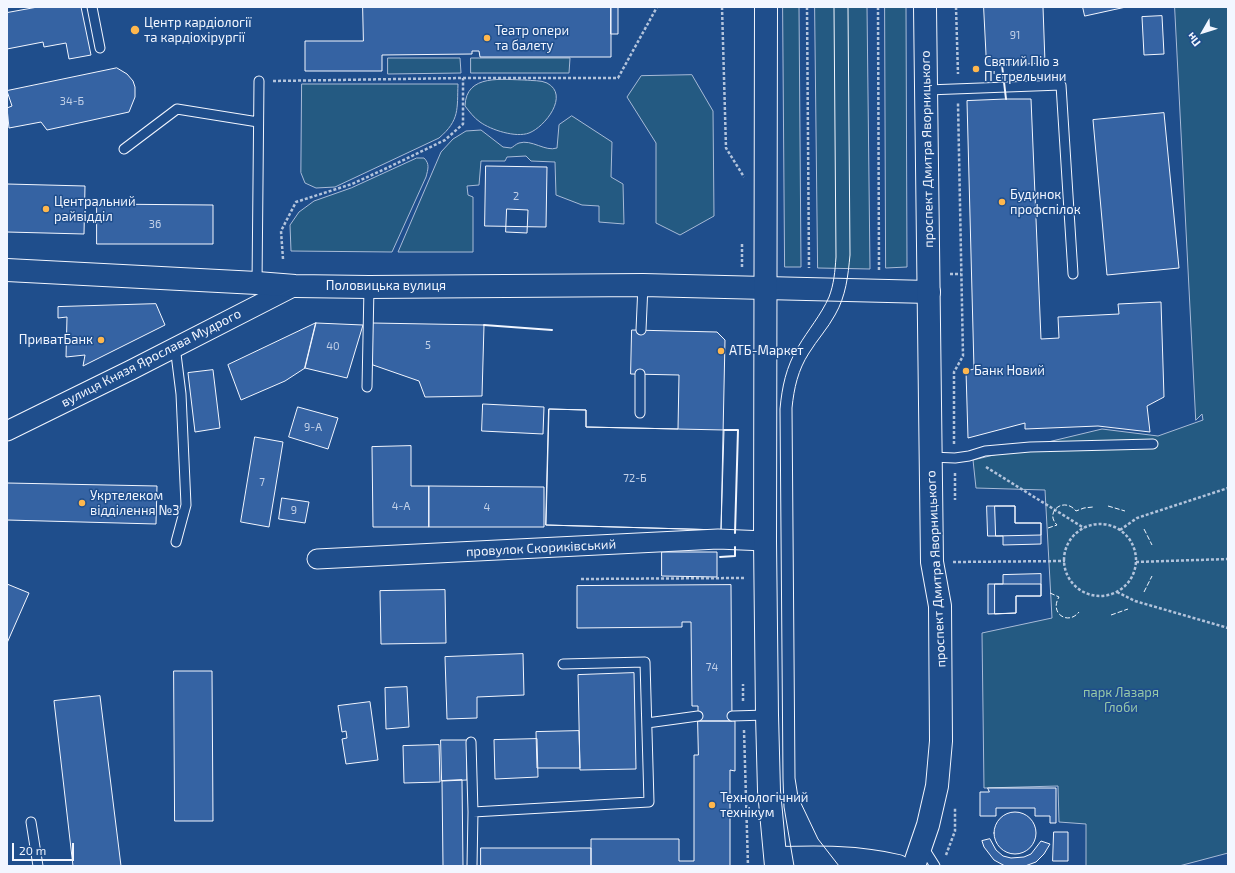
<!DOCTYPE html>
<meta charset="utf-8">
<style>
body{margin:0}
#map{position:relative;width:1235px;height:873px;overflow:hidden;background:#1f4e8c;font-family:"Exo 2",sans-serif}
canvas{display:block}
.frame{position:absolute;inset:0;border:8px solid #f2f6ff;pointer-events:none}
.north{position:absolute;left:1183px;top:12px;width:40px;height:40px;-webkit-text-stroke:3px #1f4e8c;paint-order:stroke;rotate:231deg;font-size:11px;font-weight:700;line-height:16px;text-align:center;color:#f2f6ff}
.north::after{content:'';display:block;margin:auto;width:14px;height:18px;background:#f2f6ff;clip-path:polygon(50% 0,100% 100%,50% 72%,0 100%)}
.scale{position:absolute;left:12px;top:843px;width:62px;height:18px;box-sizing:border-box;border:2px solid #f2f6ff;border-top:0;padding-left:5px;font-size:12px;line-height:14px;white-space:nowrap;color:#f2f6ff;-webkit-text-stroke:3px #1f4e8c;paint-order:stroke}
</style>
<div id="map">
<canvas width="1235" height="873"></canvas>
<div class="frame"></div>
<div class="north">Пн</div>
<div class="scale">20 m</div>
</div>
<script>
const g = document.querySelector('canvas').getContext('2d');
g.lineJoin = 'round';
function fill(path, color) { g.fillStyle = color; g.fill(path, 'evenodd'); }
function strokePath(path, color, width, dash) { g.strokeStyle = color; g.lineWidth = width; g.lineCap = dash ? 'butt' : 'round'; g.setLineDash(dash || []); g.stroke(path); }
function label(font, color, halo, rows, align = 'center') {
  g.font = font + ' "Exo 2",sans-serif'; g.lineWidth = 3; g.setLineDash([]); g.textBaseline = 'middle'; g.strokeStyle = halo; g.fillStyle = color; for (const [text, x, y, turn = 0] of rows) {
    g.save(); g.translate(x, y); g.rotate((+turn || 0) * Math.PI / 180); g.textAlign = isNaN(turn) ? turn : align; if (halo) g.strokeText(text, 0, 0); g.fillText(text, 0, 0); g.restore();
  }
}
const green = new Path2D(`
 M783,7H799L801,267H785Z
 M815,7H867L870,269L818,268Z
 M885,7H906L907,267L886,268Z
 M1175,7H1228V853L1179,866H1086V824L1059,822L1058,786L984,788L982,633L1052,618L1045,490L976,488L973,460L1102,429L1158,436L1203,420L1202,414L1196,420Z
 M388,58H460L461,73L388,74Z
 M471,58H570L569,73H471Z
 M692,75L713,111L714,216L680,235L656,223V143L627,97L641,76Z
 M526,80C532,81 541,80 547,83C570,95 545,127 529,133C516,138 491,130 480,122C474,118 469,111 465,106C466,73 503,80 526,80Z
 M302,84H458C457,109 460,120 439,138L335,187L316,188L305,183L301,173Z
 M572,116L612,142L611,177L623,184L624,224L599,222V206L582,205L556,195L555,162L531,161L526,156L507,157L505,161H481L479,185L467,186L468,195L473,197V252H398L441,152L453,139L466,131L481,130L503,147L511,148C513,147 516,144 519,143C532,139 545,152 557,148L559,125Z
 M417,158H424C430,164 428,169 426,177L392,252L291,251L290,225L299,212L314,201L351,188Z`);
const building = new Path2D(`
 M38,7H81L91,55L69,59L66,43L44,47L43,42L7,49V13Z
 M363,7H611V57H480L479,51H472V54L382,55V71H305V41H363Z
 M611,7H618V34H611Z
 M984,7H1043L1045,63L987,66Z
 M1083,7H1126L1085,16Z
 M1162,16L1164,54L1144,55L1142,17Z
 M117,68L127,74L133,81L135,87V97L129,112L47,130L41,122L9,128L7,108L12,106L7,91Z
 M1006,99H1031L1041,339L1059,338L1058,317L1119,314L1118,304L1161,302L1164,397L1147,406L1150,432L1098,426L1025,429V423L968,438L966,371L974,369L967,101Z
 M1164,113L1179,268L1107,275L1093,120Z
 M486,166L547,167L546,227L485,226Z
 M7,184L85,186L84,234L7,232Z
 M97,204L213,205V244H97Z
 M507,209L528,210L527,233L506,232Z
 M156,304L165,325L83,366L85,355L66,357L67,317L58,318V307Z
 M316,323L305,368L285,381L241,400L228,365Z
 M316,323L363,325L347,378L305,368Z
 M372,323L484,325L482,396L425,397L419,381L373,365Z
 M632,330L717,332L725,340L721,530L546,525L549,409L586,410V427L678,429L679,375L631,374Z
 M213,370L220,428L195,432L188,373Z
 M483,404L544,407L543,434L482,431Z
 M298,407L338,418L328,449L289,437Z
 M549,409L586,410V427L724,430L721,530L546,525Z
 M255,437L283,442L269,527L241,522Z
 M411,446V486H429V527H373L372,447Z
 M7,483L157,486L156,524L7,520Z
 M429,486L544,487V527H429Z
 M282,498L309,502L305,523L279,519Z
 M987,506H1015V523H1041V544L1003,545V536H988Z
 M995,506H1015V523H1041V535L996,536Z
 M662,552H717V577L662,576Z
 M1041,574V596H1016V613L988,614V584H1003V575Z
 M7,584L29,593L7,643Z
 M995,584H1041V596H1016V613L995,614Z
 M731,585L732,721H698V706H692L691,622H682V627L577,628V586Z
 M445,590L446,643L381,644L380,591Z
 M523,654L524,695L477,697V718L447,719L445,657Z
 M174,671H212L213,821H175Z
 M634,673L636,769L580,770L578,675Z
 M407,687L409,727L386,729L385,688Z
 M100,696L121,866H73L54,701Z
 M370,702L378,760L346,764L342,739L347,738L346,731L342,732L338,706Z
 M698,721H735V771L730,770V866H591V839H679V861H694V755H698Z
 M579,731L580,768H537L536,732Z
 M537,739L538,777L495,779L494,740Z
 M441,740H467V780L442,781Z
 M439,745L440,782L404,783L403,746Z
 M462,780L463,866H443L442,781Z
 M988,788H1056V823H1050V816H1035V808H996V816H980V792H989Z
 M994 833a21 21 0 1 1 42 0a21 21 0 1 1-42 0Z
 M1054,832H1068V861H1053Z
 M990,839L996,850L1003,856L1011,858L1024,857L1031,854L1041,841L1050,844L1044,854L1036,862L1025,866H1005L994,860L984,847L982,841Z
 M481,848H591V866H481Z`);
const path = new Path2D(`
 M722,7L726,148L744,177
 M807,7L809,268
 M878,7L879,271
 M956,7L958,74
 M273,81L463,78H618L657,7
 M283,259L281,231L296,202L352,184L387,168L445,140L463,124V78
 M742,267V244
 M950,274H961
 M954,444V372L963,356L958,103
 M986,467L1084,528
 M955,473V500
 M1064 560a36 36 0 1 1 72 0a36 36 0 1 1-72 0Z
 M1120,530L1137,518L1228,488
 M953,562L1065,561
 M1136,562L1228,559
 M581,579L744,578
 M1117,592L1135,601L1228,628
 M743,701V684
 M744,730L748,866
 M946,855L955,831V807`);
const lane = new Path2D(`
 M92,7L100,48
 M927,90L1061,85L1073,274
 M124,149L177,109L258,122
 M257,283L259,81
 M641,330L643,285
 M175,346L181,394L186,505L176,542
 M367,387L369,287
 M640,413V374
 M931,457L955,458L969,456L985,451L1030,447L1153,444
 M732,716L767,715
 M647,723L698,716
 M471,742L473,812L472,866
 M473,812L649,802L645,662L563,664
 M31,822L38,866
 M923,847L935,866`);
const street = new Path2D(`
 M7,431L131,370L295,286
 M317,559L718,539L765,541`);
const secondary = new Path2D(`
 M7,270L257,283L295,286L369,287L643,285L929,292`);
const primary = new Path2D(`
 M766,7L765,541L767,715L769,791L776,866
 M776,858C816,857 859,856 898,866
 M914,866L928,825L937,786L941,741L940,606L932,562L925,7`);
const tram = new Path2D(`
 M794,866L784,807L783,779L780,409C782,387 786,367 798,347C808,330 821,315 829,297C834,284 835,271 836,257L834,7
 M839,866L818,839L798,797L795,778L792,408C794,388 798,370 809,353C817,340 828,328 835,315C846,296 848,276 850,255L848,7`);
const fence = new Path2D(`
 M1108,506L1125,511
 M1048,528L1057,525C1044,512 1064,496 1076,511L1084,508L1093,507
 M1144,529L1152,545
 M1144,592L1152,576
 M1050,593L1059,597C1049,613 1068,626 1079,612
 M1111,615L1128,609`);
const wall = new Path2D(`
 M1002,65L1006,99
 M484,325L552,330
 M724,430H738L735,533
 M720,557L735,556V547`);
const markers = [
 [135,30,5,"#ffb74d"],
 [487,38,4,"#ffb74d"],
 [976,69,4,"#ffb74d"],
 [1002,202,4,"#ffb74d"],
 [46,209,4,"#ffb74d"],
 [101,340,4,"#ffb74d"],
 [721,351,4,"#ffb74d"],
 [966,371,4,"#ffb74d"],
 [82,503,4,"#ffb74d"],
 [712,805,4,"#ffb74d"]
];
const numberNames = [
 ["91",1015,35],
 ["34-Б",72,101],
 ["2",516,196],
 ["36",155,224],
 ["5",428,345],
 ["40",333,346],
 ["9-А",313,427],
 ["72-Б",635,478],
 ["7",262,482],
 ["4-А",401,506],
 ["4",487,507],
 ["9",294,510],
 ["74",712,667]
];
const poiNames = [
 ["Центр кардіології",144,23],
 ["та кардіохірургії",144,38],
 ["Театр опери",495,31],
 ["та балету",495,46],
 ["Святий Піо з",984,62],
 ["П'єтрельчини",984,77],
 ["Будинок",1010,195],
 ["профспілок",1010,210],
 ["Центральний",54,202],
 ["райвідділ",54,217],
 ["ПриватБанк",93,340,"right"],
 ["АТБ-Маркет",729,351],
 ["Банк Новий",974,371],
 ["Укртелеком",90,496],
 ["відділення №3",90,511],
 ["Технологічний",720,798],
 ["технікум",720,813]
];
const streetNames = [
 ["проспект Дмитра Яворницького",927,149,-91],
 ["Половицька вулиця",386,286],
 ["вулиця Князя Ярослава Мудрого",151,358,-27],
 ["провулок Скориківський",541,548,-3],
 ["проспект Дмитра Яворницького",936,569,-93]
];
const parkNames = [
 ["парк Лазаря",1121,693],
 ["Глоби",1121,708]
];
fill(green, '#245a82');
strokePath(green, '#a8bbd7', 1);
fill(building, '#3563a3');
strokePath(building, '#f2f6ff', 1);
strokePath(lane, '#f2f6ff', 11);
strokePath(street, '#f2f6ff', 21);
strokePath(secondary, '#f2f6ff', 24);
strokePath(primary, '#f2f6ff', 24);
strokePath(path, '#b3c4dc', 2.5, [3, 2]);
strokePath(lane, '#1f4e8c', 9);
strokePath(street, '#1f4e8c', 19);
strokePath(secondary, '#1f4e8c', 22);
strokePath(primary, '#1f4e8c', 22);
strokePath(tram, '#f2f6ff', 1);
strokePath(fence, '#f2f6ff', 1, [5, 2]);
strokePath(wall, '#f2f6ff', 2);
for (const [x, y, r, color] of markers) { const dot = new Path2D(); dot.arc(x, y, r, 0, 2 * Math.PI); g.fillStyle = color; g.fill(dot); strokePath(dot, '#1f4e8c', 1.5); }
label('11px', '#c3d1e8', null, numberNames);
label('13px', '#f2f6ff', '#1f4e8c', poiNames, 'left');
label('13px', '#f2f6ff', '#1f4e8c', streetNames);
label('13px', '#97c8a6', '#1f4e8c', parkNames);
</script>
